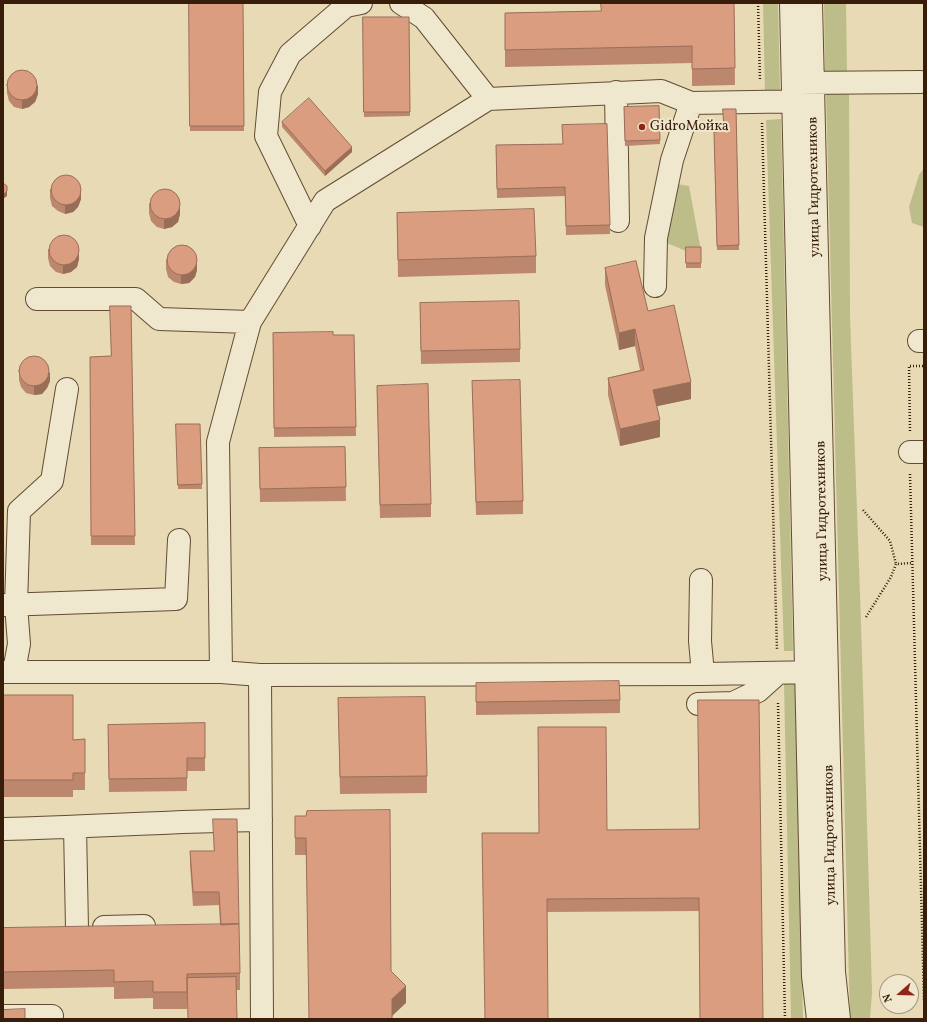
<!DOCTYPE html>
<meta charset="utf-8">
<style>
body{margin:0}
#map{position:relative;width:927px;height:1022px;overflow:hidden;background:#e7dab4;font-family:Vollkorn,serif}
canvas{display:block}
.frame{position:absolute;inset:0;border:4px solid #371d0a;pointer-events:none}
.north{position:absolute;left:879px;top:974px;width:40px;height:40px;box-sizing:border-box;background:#efe7ce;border:1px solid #a59680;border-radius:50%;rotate:250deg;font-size:11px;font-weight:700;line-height:16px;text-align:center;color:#371d0a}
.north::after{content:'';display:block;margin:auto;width:14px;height:18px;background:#8f2418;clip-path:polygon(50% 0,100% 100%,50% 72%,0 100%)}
</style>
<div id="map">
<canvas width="927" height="1022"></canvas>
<div class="frame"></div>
<div class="north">N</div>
</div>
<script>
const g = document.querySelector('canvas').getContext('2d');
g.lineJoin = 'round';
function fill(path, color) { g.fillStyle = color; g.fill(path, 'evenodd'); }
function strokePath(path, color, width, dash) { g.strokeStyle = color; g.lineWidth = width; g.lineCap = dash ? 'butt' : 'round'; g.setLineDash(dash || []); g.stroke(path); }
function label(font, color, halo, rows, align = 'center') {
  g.font = font + ' Vollkorn,serif'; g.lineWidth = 4; g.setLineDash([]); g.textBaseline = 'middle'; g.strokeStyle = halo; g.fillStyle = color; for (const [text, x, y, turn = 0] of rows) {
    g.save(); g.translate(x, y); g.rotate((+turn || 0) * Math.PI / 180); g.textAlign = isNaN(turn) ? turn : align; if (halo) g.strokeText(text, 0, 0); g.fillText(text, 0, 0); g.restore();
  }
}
const green = new Path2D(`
 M763,3H778L780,92H765Z
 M824,3H846L847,74L825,75Z
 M849,92L850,317L861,622L872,992L870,1019H850L826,93Z
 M781,119L793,651H784L766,120Z
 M924,168V227L912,223L909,207L919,175Z
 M677,184L689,186L701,251H686L667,243Z
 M795,682L803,1019H791L784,683Z`);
const path = new Path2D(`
 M758,3L760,80
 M762,123L777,650
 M910,431L909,366H924
 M910,474L924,1001
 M863,510L890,541L896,564
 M866,617L891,577L896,564L912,563
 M778,703L785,1019`);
const minor = new Path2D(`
 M401,3L424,18L488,99
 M791,3L813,976L818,1019
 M811,3L834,972L839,1019
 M798,83L921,82
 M616,92L618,221
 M310,226L266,136L270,92L290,54L346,6L361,3
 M655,286L656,238L672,160L691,103
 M37,299H136L159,319L250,322
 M919,341H924
 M910,452H924
 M701,580L700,641L703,674
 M3,605L176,599L179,540
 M14,671L19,644L16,605L19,511L52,481L67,389
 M3,672H221L260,675L703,674L820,672
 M221,672L218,442L250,322L325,201L488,99L661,91L691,103L813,101
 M260,675L262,1019
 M698,704L733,703L758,691L778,673
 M75,827L77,928
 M3,829C89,827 175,821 261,820
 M104,927L144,926
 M3,1016H52L51,1019`);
const wall = new Path2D(`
 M189,3H243L244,131H190Z
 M734,3L735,85L692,86V63L505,67V13L601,11Z
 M363,17H409L410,116L364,117Z
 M7,84L38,94L35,102L29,107L22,109L14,107L9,101L7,93Z
 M659,106L660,144L625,146L624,107Z
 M736,109L739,250H717L714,132L724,131Z
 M282,122L352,152L325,176L282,127Z
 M562,144L610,225V234L566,235L565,196L497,198L496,145Z
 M50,189L81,199L78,207L73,212L65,214L58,211L52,206L50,198Z
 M149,204L180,214L178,222L172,227L164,229L157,227L151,221L149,213Z
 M397,213L536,256V273L398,277Z
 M686,247H701V268H686Z
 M48,249L79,259L77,267L71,272L63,274L56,272L50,266L48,258Z
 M166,260L197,270L195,277L189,283L181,284L174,282L168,277L166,269Z
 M605,268L648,311L691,399L657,406L660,437L620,446L608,395V378L640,370L635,346L619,350L605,285Z
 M420,303L520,349V362L421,364Z
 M131,306L135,545H91L90,357L111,356Z
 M273,333L333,335H354L356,436L274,437Z
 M19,371L50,381L47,388L42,394L34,395L26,393L21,387L19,380Z
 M472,381L523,501V514L476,515Z
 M377,386L431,504V517L380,518Z
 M176,424H200L202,489H178Z
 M345,447L346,501L260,502L259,448Z
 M476,683L620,700V713L476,715Z
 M3,695L73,740L85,739V790H73V797H3Z
 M338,698L427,776V793L340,794Z
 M205,723V771H187V791L109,792L108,725Z
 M295,816L391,971L406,1003L306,855H295Z
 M699,829L763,1019H700L699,911L547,912L539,833L607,830Z
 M190,851H214L240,973V990L187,991V1009H153V998L114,999V987L3,989V928L220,925L219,905L193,906L190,865Z`);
const shadedWall = new Path2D(`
 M38,85V94L35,102L29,107L22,109V100Z
 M352,147V152L325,176V171Z
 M81,190V199L78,207L73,212L65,214V205Z
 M7,191V196L3,199V195Z
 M180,205V214L178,222L172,227L164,229V220Z
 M79,250V259L77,267L71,272L63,274V265Z
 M197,261V270L195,277L189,283L181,284V276Z
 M635,329V346L619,350V333Z
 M50,372V381L47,388L42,394L34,395V386Z
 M691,382V399L653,407V390Z
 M660,420V437L620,446V429Z
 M406,986V1003L392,1016V999Z`);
const building = new Path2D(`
 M189,3H243L244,126H190Z
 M601,3H734L735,68L692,69V46L505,50V13L601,11Z
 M363,17H409L410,112H364Z
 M7 85a15 15 0 1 1 30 0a15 15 0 1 1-30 0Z
 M309,98L352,147L325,171L282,122Z
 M659,106L660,140L625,141L624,107Z
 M723,109H736L739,245L717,246L714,132L724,131Z
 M607,124L610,225L566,226L565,187L497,189L496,145L563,144L562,125Z
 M51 190a15 15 0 1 1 30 0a15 15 0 1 1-30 0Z
 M3,183L7,186V191L3,195Z
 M150 204a15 15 0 1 1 30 0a15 15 0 1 1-30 0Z
 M534,209L536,256L398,260L397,213Z
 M49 250a15 15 0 1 1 30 0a15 15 0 1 1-30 0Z
 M167 260a15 15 0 1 1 30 0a15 15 0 1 1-30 0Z
 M686,247H701V263H686Z
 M636,261L648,311L674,305L691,382L653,390L660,420L620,429L608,378L644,370L635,329L619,333L605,268Z
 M519,301L520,349L421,351L420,303Z
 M110,306H131L135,536H91L90,357L111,356Z
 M333,332V335H354L356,427L274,428L273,333Z
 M19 371a15 15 0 1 1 30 0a15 15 0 1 1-30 0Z
 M520,380L523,501L476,502L472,381Z
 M428,384L431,504L380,505L377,386Z
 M176,424H200L202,484L178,485Z
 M345,447L346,487L260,489L259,448Z
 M619,681L620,700L476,702V683Z
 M3,695H73V740L85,739V773H73V780H3Z
 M425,697L427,776L340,777L338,698Z
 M698,700H759L763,1019H700L699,898L547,899L548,1019H485L482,833H539L538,727H606L607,830L699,829Z
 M205,723V758H187V778L109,779L108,725Z
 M390,810L391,971L406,986L392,999V1019H309L306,838H295V816H306L307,811Z
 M213,819H237L239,924L221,925L219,892H193L190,851H214Z
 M239,924L240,973L187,974V992H153V981L114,982V970L3,972V928Z
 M236,977L237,1019H188L187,978Z
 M25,1009V1019H3V1010Z`);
const markers = [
 [642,127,4,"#8f2418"]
];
const poiNames = [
 ["GidroМойка",650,127]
];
const streetNames = [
 ["улица Гидротехников",815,187,-91],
 ["улица Гидротехников",823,511,-91],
 ["улица Гидротехников",831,835,-91]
];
fill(green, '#bcbd89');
strokePath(minor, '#634c34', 24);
strokePath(path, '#371d0a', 2.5, [1, 2]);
strokePath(minor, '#efe7ce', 22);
fill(wall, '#bc876d');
fill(shadedWall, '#996e59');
fill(building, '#db9d7f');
strokePath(building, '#996e59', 1);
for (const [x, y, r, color] of markers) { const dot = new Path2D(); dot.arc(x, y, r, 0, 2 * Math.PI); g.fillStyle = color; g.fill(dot); strokePath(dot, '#efe7ce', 1.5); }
label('14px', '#371d0a', '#efe7ce', poiNames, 'left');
label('14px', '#371d0a', '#efe7ce', streetNames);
</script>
